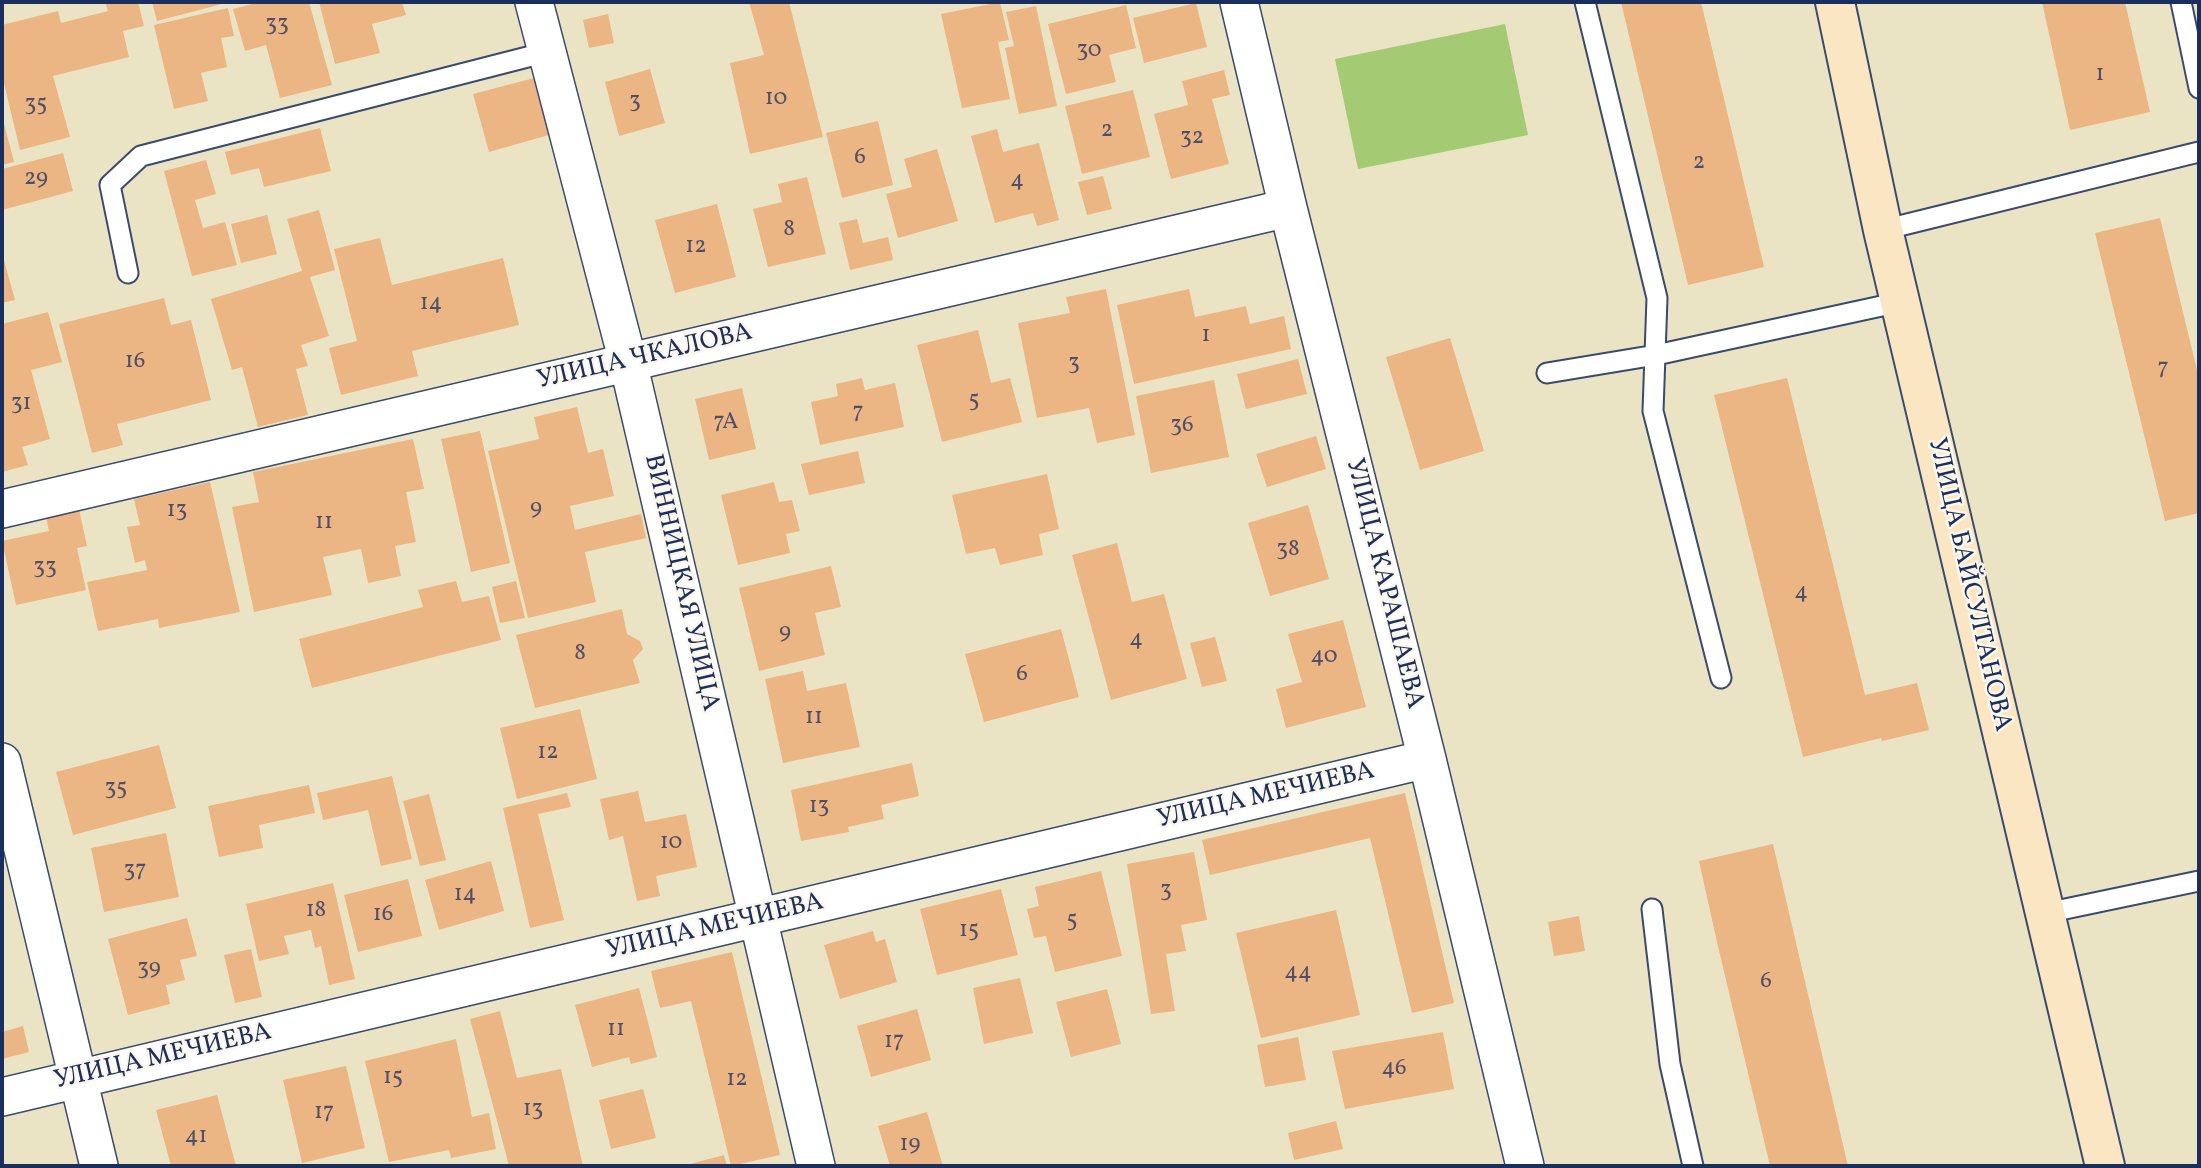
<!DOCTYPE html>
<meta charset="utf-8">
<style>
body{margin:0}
#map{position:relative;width:2201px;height:1168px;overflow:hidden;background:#ebe4c4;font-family:Vollkorn,serif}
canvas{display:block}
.frame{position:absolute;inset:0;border:4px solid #1b2f5e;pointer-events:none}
</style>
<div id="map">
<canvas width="2201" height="1168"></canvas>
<div class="frame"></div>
</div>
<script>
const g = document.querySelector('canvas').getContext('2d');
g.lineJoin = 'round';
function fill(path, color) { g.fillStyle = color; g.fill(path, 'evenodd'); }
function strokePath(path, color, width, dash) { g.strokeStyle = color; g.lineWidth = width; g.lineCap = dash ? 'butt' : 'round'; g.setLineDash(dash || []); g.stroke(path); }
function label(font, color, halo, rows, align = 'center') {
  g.font = font + ' Vollkorn,serif'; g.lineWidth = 5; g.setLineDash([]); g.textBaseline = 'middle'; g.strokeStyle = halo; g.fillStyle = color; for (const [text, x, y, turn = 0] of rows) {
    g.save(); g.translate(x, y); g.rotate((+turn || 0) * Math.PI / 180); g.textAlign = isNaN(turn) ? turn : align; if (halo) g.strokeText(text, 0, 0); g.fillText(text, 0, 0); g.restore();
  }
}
const green = new Path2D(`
 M1505,24L1528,135L1358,169L1335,59Z`);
const building = new Path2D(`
 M105,2H138L144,26L123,31L129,57L53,76L70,137L20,150L2,75V25L58,11L61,23L108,11Z
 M152,2H226V3L157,21Z
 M260,2H309L332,85L280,98L266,45L245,51L233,9Z
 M319,2H402L406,15L372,24L380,53L335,64Z
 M749,2H789L823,137L750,154L730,63L764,55Z
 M1000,2L1009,40L998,42L1010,99L962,108L941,14Z
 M1621,2H1701L1764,267L1688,285Z
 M2042,2H2125L2150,112L2070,130Z
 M1196,3L1207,47L1144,63L1133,18Z
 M1126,5L1136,48L1109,55L1116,82L1066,94L1048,24Z
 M1036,6L1057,106L1019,114L1005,48L1014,46L1006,12Z
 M228,8L234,36L221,38L227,67L201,73L208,101L174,109L154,25Z
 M608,14L614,43L589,48L583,20Z
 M650,69L665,123L619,136L605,82Z
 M1224,70L1230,95L1212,99L1229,164L1171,179L1154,114L1188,105L1182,81Z
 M534,78L549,135L489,152L473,94Z
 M1133,90L1150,157L1082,174L1065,106Z
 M2,116L14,162L2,165Z
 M878,121L893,185L842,198L826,133Z
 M320,128L331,171L264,187L259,168L231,175L225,152Z
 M997,129L1003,152L1039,143L1059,220L1037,226L1033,213L995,223L971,136Z
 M937,149L958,221L898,238L886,194L912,187L904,159Z
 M63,153L73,191L2,210V169Z
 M206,160L216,194L195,200L203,228L225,222L237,265L192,276L164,171Z
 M1103,176L1112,209L1087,215L1078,182Z
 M807,177L826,254L768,267L753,209L782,202L778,184Z
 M717,204L736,277L675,293L655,220Z
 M319,210L335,270L310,277L329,336L301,345L308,366L296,369L308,415L258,427L242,367L232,370L211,299L302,271L287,219Z
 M267,215L277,254L241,263L231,224Z
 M2160,218L2199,378V513L2165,521L2095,233Z
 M857,219L863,243L888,237L893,260L850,270L839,223Z
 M380,238L392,285L503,258L519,325L412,351L418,376L341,395L329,348L357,341L334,249Z
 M2,253L15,300L2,303Z
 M1106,289L1135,435L1097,443L1089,408L1037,418L1018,323L1070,313L1066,297Z
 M1189,289L1195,317L1246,306L1250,324L1284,316L1291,349L1134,384L1117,305Z
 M164,298L171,325L191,320L211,400L117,424L123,445L92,453L59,324Z
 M48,312L62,362L31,370L50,439L22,447L28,465L2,472V324Z
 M978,330L991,383L1010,378L1022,422L942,442L917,345Z
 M1450,338L1484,451L1420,470L1386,357Z
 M1298,359L1307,394L1246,409L1237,374Z
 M862,378L865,390L895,383L904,427L820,445L811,402L838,396L836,384Z
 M1787,378L1865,695L1917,683L1929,730L1882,741L1881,738L1803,757L1714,395Z
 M1214,380L1229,457L1151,473L1136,396Z
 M742,388L756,449L709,460L695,399Z
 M577,407L588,453L603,449L614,496L570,506L575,530L641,514L646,538L585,552L596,602L528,618L488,451L539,439L534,417Z
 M480,431L510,563L471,572L441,439Z
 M1316,436L1326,469L1267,487L1256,454Z
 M413,439L424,489L406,492L416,542L395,546L401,576L368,583L361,549L323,557L332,595L254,612L232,507L259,502L253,472Z
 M858,451L865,483L809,495L801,464Z
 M1047,474L1059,529L1039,534L1043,555L1000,565L995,548L966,554L952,495Z
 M210,482L240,612L159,628L158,619L98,631L87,582L147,570L145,560L135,563L127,527L140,525L134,499Z
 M774,482L779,502L792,500L800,531L786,534L790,553L738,565L721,495Z
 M1308,505L1329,579L1270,596L1248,523Z
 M79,509L87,546L77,548L86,590L16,605L2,541L49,531L46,517Z
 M1117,543L1132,602L1164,594L1187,679L1111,700L1072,555Z
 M831,566L841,607L815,613L825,655L759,671L739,588Z
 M456,581L462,602L489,596L501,640L312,688L299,639L423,607L418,590Z
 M516,581L525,618L500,623L492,587Z
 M622,609L627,634L640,641L643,649L633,660L640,683L535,708L516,635Z
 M1343,620L1366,707L1286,728L1276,689L1302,682L1288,634Z
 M1061,629L1079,697L984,722L965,654Z
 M1215,637L1227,681L1202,687L1190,643Z
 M803,671L807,691L846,683L860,747L783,763L765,679Z
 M580,709L597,779L517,799L500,728Z
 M159,745L176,808L73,835L56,772Z
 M912,763L919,796L881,805L884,819L848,827L849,832L801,841L791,790Z
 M392,776L412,859L381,866L368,810L323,820L317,793Z
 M309,785L315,813L259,825L263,848L219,857L208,806Z
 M638,791L645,822L686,814L697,867L656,876L660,896L637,901L623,836L609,840L600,799Z
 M567,793L571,807L538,814L564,920L530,928L503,808Z
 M1405,793L1454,1003L1412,1013L1370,838L1210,875L1202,840Z
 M429,794L446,860L420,866L403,801Z
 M166,833L179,897L104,912L91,848Z
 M1773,844L1848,1166H1770L1717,942L1699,861Z
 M1194,852L1207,920L1181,925L1186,951L1166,954L1175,1011L1151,1014L1127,864Z
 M491,861L504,911L439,930L425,880Z
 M1101,871L1122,956L1055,972L1046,936L1034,938L1027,909L1039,906L1035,887Z
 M408,879L422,936L358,952L344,895Z
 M333,883L355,979L329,985L321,946L315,948L311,930L284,936L289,954L259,961L246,904Z
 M1001,889L1018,955L937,975L920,909Z
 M1336,910L1360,1015L1261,1038L1236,933Z
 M1579,916L1585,951L1554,956L1548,922Z
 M187,918L197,956L180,960L185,980L166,985L170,1004L128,1015L108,939Z
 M873,931L876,942L885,939L897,982L840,999L824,945Z
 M251,949L262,997L235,1003L224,955Z
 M732,952L780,1155L731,1166L691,1001L660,1008L651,971Z
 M1020,978L1033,1033L984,1044L973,988Z
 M639,988L657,1057L631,1064L629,1057L592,1067L575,1005Z
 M1107,989L1121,1044L1071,1057L1056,1002Z
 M917,1009L931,1060L871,1077L857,1026Z
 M500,1011L517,1078L561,1069L583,1166H509L470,1019Z
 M23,1026L29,1052L2,1059V1032Z
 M1443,1032L1454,1089L1345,1109L1332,1051Z
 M1298,1037L1306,1080L1265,1087L1257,1045Z
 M456,1039L472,1117L489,1113L496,1149L451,1158L449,1150L389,1162L365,1061Z
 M346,1066L365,1148L302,1163L283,1080Z
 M643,1089L656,1138L611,1149L599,1100Z
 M217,1095L236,1166H171L156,1110Z
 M927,1112L943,1166H890L878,1126Z
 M1336,1121L1343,1149L1294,1160L1288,1133Z
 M724,1155L727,1166H686V1165Z`);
const lane = new Path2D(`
 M1585,2L1657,298L1653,411L1721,678
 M2181,2L2199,88
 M1883,230L2199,152
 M128,273L110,185L141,156L547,52
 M1547,373L1656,355L1900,302
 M1652,909L1670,1064L1693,1166
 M2046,913L2199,881`);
const street = new Path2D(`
 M534,2L628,362L816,1166
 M1239,2L1288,208L1427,759L1525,1166
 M2,509L1288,208
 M2,762L99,1166
 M2,1097L1427,759`);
const secondary = new Path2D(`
 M1835,2L1883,230L2105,1166`);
const numberNames = [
 ["33",277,26],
 ["30",1089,52],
 ["1",2100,76],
 ["10",776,100],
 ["3",635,103],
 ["35",36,106],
 ["2",1107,132],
 ["32",1192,139],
 ["6",860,159],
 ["2",1699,164],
 ["29",36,180],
 ["4",1017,182],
 ["8",789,231],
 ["12",696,248],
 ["14",431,305],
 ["1",1206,337],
 ["16",135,363],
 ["3",1074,365],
 ["7",2163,370],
 ["5",974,402],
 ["31",21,405],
 ["7",858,414],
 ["7А",726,424],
 ["36",1182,427],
 ["9",536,510],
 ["13",177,512],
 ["11",324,524],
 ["38",1288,551],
 ["33",45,569],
 ["4",1801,594],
 ["9",785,634],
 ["4",1136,641],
 ["8",580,655],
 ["40",1324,658],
 ["6",1022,676],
 ["11",814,719],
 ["12",548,754],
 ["35",116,790],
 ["13",819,808],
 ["10",671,844],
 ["37",135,872],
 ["3",1166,892],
 ["14",465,896],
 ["18",316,912],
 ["16",383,916],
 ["5",1072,922],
 ["15",969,932],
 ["39",149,970],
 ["44",1298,974],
 ["6",1766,983],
 ["11",616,1031],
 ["17",894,1043],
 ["46",1394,1070],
 ["15",393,1079],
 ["12",737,1081],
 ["13",533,1111],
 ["17",324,1114],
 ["41",196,1138],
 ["19",910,1146]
];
const streetNames = [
 ["УЛИЦА ЧКАЛОВА",645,358,-13],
 ["ВИННИЦКАЯ УЛИЦА",680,583,77],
 ["УЛИЦА КАРАШАЕВА",1383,584,76],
 ["УЛИЦА БАЙСУЛТАНОВА",1968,585,77],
 ["УЛИЦА МЕЧИЕВА",1266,797,-13],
 ["УЛИЦА МЕЧИЕВА",715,928,-13],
 ["УЛИЦА МЕЧИЕВА",163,1058,-13]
];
fill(green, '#a5ca74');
fill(building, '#ecb584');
strokePath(lane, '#3a4a6d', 23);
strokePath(street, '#3a4a6d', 40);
strokePath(secondary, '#3a4a6d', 42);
strokePath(lane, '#fff', 19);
strokePath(street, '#fff', 37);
strokePath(secondary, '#fbe6c4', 38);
label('23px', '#4f5068', null, numberNames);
label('26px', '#1b2f5e', '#fbf7ec', streetNames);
</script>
